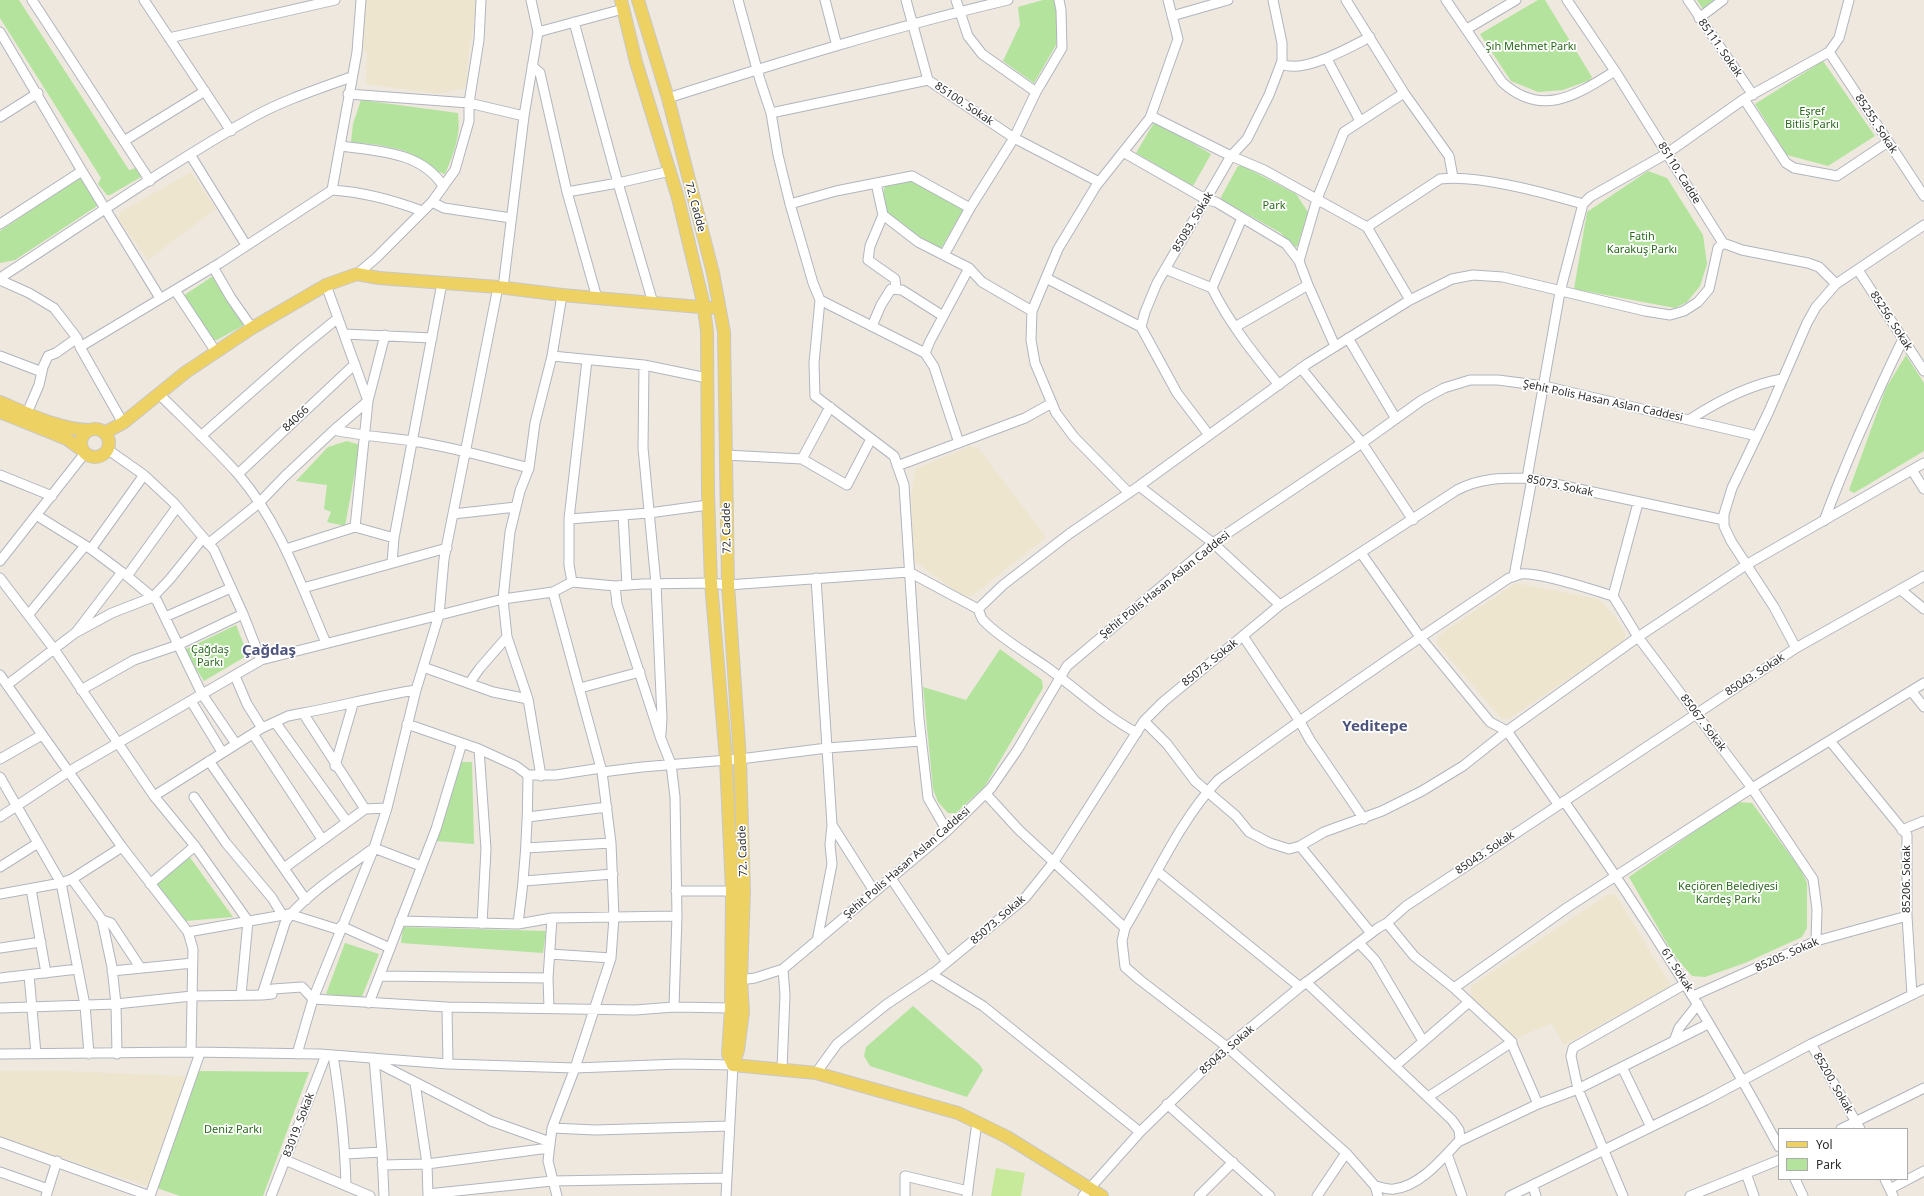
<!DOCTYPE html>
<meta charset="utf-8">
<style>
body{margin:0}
#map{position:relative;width:1924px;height:1196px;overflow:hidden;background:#eee8df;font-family:"Noto Sans",sans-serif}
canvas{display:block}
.legend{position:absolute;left:1778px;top:1128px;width:130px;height:52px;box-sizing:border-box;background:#fff;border:1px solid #ababab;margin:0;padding:5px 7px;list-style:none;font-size:12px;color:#2c2c2c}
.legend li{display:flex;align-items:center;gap:8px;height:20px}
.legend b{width:20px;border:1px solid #ababab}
</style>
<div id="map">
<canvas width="1924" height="1196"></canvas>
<ul class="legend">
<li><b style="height:5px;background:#eed163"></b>Yol</li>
<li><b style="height:11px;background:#b3e39d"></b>Park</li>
</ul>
</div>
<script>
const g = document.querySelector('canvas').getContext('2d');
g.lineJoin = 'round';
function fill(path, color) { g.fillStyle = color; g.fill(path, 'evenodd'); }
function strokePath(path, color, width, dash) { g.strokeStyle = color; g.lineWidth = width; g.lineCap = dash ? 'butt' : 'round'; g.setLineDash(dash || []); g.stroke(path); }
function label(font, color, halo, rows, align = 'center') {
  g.font = font + ' "Noto Sans",sans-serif'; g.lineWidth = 3.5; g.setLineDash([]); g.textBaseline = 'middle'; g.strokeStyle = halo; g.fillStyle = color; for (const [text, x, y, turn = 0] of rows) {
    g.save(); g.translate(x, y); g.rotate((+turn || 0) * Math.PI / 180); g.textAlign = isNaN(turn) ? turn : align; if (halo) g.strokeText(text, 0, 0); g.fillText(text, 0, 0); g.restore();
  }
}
const education = new Path2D(`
 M365,0H478L469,51L467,79L465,88L438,94L366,84L367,53L360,46Z
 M191,172L216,209L148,260L118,219L122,211Z
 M970,446L979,449L1046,537L972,596H963L914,561L911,496L916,469Z
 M1516,583L1598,599L1615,616L1625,634L1624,642L1508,719L1501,718L1437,644L1438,636Z
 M1608,894L1616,895L1671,986L1564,1045L1552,1023L1517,1038L1472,1006L1471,986Z
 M0,1071H64L186,1076L148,1186L0,1138Z`);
const green = new Path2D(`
 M0,0H19L129,170L136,168L141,177L110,195H107L98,184L101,178L0,18Z
 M1043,0H1054L1060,19L1056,45L1034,83L1003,61L1020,25L1018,7Z
 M1538,0H1545L1592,77L1590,80L1563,90L1538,92L1511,81L1480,34Z
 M1697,0H1718L1704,11Z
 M1823,61L1875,136L1828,166L1787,155L1755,104Z
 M361,100L458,113C461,136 454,153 445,174L439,172L425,161L402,150L379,145L351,142L353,124Z
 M1155,121L1211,154L1193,186L1136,153Z
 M1238,166H1243L1296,194L1308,212L1297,247L1292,246L1281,233L1222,200L1221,197Z
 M1648,171L1667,178L1703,235L1707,264L1700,286L1687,302L1675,308L1574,289L1587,212Z
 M80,177L97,206L15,260L0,263V231Z
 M910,179L963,210L940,250L891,223L881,201L885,186Z
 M213,276L244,325L217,340H212L183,296Z
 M1906,355L1924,383V451L1854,493L1849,490L1886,388Z
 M347,441L360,445L345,526L327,522L331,512L324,509L327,485L296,481L328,447Z
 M236,625L248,655L204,681L184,650Z
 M1000,649L1042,680L1043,688L985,786L956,813H948L938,802L933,789L923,687L966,700Z
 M460,762H472L474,844L436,841Z
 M1737,802L1752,803L1801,870L1807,883V928L1802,937L1745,963L1705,977L1692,976L1673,954L1629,877Z
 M189,856L233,917L186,921L156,884Z
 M403,927L546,931L543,953L401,943Z
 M345,943L379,954L361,999L326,994Z
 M913,1006L979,1064L983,1070L967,1097L870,1066L864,1056L866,1047Z
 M199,1071L309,1072L263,1196H180L157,1188Z`);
const pitch = new Path2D(`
 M996,1168L1025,1173L1021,1196H991Z`);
const minor = new Path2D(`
 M32,0L150,181
 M144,0L231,131
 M738,0L760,80L771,113L778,155L790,204L813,283L820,300L814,363L815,396L894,456L904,485L919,719L928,798L947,831
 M825,0L837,46
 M906,0L928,80
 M956,0L968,36L982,54L1036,92
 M1346,0L1404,93L1449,156L1453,177
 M1446,0L1502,82C1542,119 1578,94 1615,71
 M1567,0L1615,71L1723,243L1742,250L1808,263L1819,267L1836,284
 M1688,0L1753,95
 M1172,16L1228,0
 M1699,18L1723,0
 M574,22L618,183L653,303
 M1467,29L1516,0
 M0,32L82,171L160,298
 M538,32L623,9
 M169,38L335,0
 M1829,52L1924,196
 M1327,59L1360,121
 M1281,64C1304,74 1348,48 1370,37
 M532,66L540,73L567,192L597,298
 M348,94L469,103L524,116
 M668,98C780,62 893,27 1008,0
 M1744,99L1786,163L1794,168L1837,176L1888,142
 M771,113L928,80L1014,138L1099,182
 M0,117L38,93
 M1150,118L1178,39L1168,0
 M124,141L205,91
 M341,146C378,151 422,152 443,186
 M1123,152L1207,200L1216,202L1286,244L1299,261L1308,285L1335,346
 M191,156L246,245
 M876,183L883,215L918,242L969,268L982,282L1032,311
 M332,190C363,192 393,200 422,211
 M567,192L618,183L670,171
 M432,202L444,208L511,218
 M790,204L836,191L912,176L970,208
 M883,215L870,246L868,260L895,279L896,289
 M1242,218L1212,288C1229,323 1254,354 1279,385
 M0,224L82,171
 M1367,227L1440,179C1477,174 1546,193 1583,204
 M944,255L970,208L1014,138L1036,92L1062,48L1061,10L1059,0
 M1299,261L1317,199L1344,132L1404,93
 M213,267L231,298L252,328
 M1165,269L1212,288
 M1858,270L1924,371
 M357,274L376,258L432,202L455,170L469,121V103L479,40L481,0
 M0,278C84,224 166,166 253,117C284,100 318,89 351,77
 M1046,278L1141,327
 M0,280L29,293L54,308L77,338L80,347L123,423
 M326,285L368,401
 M503,288L524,116L538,32L531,0
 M175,290L216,352
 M820,300L925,353L934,367L959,443
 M872,326L881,305L891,289L902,290L943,316
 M1235,327L1308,285
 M344,334L432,338
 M1348,338L1396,419
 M80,347L220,263L332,190L357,52L361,0
 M925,353L930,341L969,268
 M0,356L42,372
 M552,356L644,365L707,378
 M644,365L643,448L656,584L662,718L661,734
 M1301,368L1362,443L1413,520
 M159,394C185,420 213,446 238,474C280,523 301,585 326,643
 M27,413L39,385L43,367L48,356L56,353L77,338
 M1689,420C1718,401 1748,385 1782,379
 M334,430L368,401
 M1209,435L1177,393L1141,327L1145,312L1157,283L1231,156L1247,139L1269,95L1282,61V43L1273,0
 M201,436L300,349L338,318
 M107,449L144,475L174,503L214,550L243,614L261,660
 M726,455L802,459L830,407
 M802,459L847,485L871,439
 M897,466L1025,418L1052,403
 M1912,470L1924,489
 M238,474L355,364
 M0,475L52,496
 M1527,478L1560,292L1583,204L1590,197L1666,154L1744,99L1829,52L1839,38L1849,0
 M1139,486L1213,543L1280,605
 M1129,493L1074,437L1056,413L1035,363L1031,340L1032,311L1058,249L1096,186L1150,118L1153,117L1231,156L1264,170L1367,227L1410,300
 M1638,503L1613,596L1638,637L1752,788L1813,879L1817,909L1816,941
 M453,514L516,507
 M36,515L91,549L127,576L157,601L202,694L236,744
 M623,515L627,585
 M569,519L649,513L708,505
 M1824,521C1847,459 1874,399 1903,339
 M355,527L368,401L385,335
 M208,544L259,503L285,476L334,430C361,436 386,437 413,441C452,447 491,458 529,468
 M91,549L144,475
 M286,549L355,527L394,538
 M1361,553L1420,637L1490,722L1507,731L1558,804
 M0,561L85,453
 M392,563L394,538L442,283
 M127,576L177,507
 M1514,576L1532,479
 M0,578L54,649L154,796L195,846L248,921L241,995
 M816,578L832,825L874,891
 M572,582L569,565V519L587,360
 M615,586L617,604L661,739L671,764L675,797L677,916L674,1007
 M303,588L447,548
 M1901,590L1924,609
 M553,592L602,772L611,843L614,917L611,958L575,1068L552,1128L548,1161L557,1196
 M29,614L84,547
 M165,617L231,588
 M77,631L122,572
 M1243,636L1299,720L1310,740L1364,819
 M1796,648L1774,607L1731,541L1724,526V514L1732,488L1769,411L1807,323L1816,307L1836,284L1924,225
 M423,667L493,692L528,699
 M0,675L122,847L188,932L193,949L191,1052
 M235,676L247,704L262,728
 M470,682L480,668L507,637
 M7,685L75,633L112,613L153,597L170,579L203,538
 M580,688L640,672
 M81,690L134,660L178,645L243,614
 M1912,692L1924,707
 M191,701L222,752
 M1144,721L1167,744L1195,781L1236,816L1249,832L1270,843L1289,849L1300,846L1324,832L1382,811L1422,791L1463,766L1507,731L1638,637L1746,565L1924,463
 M275,722L347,822
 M407,724L479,749L516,766L528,775H556L601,768
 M1137,733C1103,715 1076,688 1045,666C1028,654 996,635 983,620C981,618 980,613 978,609L1003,585L1069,534L1139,486L1307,364L1410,300L1452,279L1473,275L1503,277L1645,311L1670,315L1684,311L1698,302L1709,289L1718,248L1723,243
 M253,734L322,839
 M1830,741L1907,835V916L1912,995
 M479,749L486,849L482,924
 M0,759L42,735
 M209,761L306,900
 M335,766L353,704
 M602,772L642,767L740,759L827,748L921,741
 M541,776L528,699L507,637L503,599L510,532L520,491L529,468L535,423L552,356L562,295
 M0,777L61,883L85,1005L89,1054
 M986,794L1019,830L1125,928
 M154,796L262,728L288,716L303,713
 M194,797L226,843L272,898L283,916
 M1564,801C1642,912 1715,1027 1779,1147
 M365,809L303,713C341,706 377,696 416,690
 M0,817L68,772L261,660L503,599L553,592L572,582L615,586L642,584L711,583L728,585L909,572L978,609
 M528,817L607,807
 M1902,830L1924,821
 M1300,846L1371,933
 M526,848L611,843
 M0,867L38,843
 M284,868L365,809L387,808
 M1157,871L1300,987
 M891,878L947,962
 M72,879L102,920L112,967L116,1004L117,1054
 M524,881L613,874
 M150,884L195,846
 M31,889L46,973
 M676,891H732
 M0,894L61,883L72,879L122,847
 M102,920L111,923L140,967
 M400,921L518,924L552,918L677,916
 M1387,923L1414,956L1454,988L1510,1040L1538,1104
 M518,924C525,874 528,825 528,775
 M341,926L390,948
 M188,932L289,914L340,930
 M817,941L832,864L830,845L832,825
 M1359,943L1375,960L1423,1041
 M0,948L41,942
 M550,954L611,958
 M112,971L193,963
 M931,974L983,1006L1140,1132
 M29,975L36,1054
 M380,976L548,978
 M0,978L78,969
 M741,980L755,978L783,969L947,831L991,788L1018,749L1067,666L1213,543L1362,443L1422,400L1444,388L1470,380H1498L1544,386L1757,436
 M1306,982L1452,1120L1459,1130L1460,1140L1458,1142C1441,1160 1420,1186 1394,1189C1388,1190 1381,1187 1375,1186
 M1454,988L1568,907L1752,788L1924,683
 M262,995L285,923C296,901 352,864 374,848L421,866
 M1693,996L1816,941L1907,916
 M369,1003L436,829L462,743
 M447,1007L448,1064
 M0,1008L116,1004L192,996L262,995L272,994L273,989L302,987L313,999L447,1007L635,1010L674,1007L731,1008
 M549,1008L548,978L552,918
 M1674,1041L1679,1028L1698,1004
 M1811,1044L1860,1129
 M0,1054L191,1052L320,1054L448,1064L575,1068L680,1064L733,1065L726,1196
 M297,1054L313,999L374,848L387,808L416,690L439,615L444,559L498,287
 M333,1055C340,1099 345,1142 346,1186
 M374,1058L382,1152L384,1196
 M374,1061L491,1121L550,1142
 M1395,1066L1469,1002
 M1622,1067L1651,1127
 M782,1069L785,995L783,969
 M816,1073L837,1044L887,1004L935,972L1025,898L1053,863L1144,721L1163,702L1280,605L1457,490C1480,478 1501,478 1527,478L1724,520
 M415,1083L427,1164L428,1196
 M1428,1097L1512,1042
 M1167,1104L1270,1196
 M552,1128L595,1130L729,1126
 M1841,1129L1924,1088
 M0,1142L150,1196
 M1458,1142L1538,1104L1578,1089L1708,1024
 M345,1154L382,1152
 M1447,1154L1462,1196
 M285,1160L370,1196
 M382,1165L427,1164L549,1148
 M0,1172L48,1189
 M1746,1173L1754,1196
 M1795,1179L1803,1196
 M1885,1179L1893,1196
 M1533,1186L1536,1196
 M1890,1189L1924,1171
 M428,1194L552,1181L726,1178
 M46,1196L57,1161
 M150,1196L200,1053
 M271,1196L326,1055
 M905,1196V1176L968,1191
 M967,1196L977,1122
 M1083,1196L1140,1132L1227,1047L1300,987L1378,928L1387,923L1406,906L1796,648L1924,576
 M1199,1196L1233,1162
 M1317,1196L1346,1153
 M1378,1196L1375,1186L1346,1153L1227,1047L1140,980L1125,967L1122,941L1125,928C1154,880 1180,820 1218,780C1313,710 1411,643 1509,578C1513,577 1517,575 1521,574C1540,572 1593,590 1613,596
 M1510,1196L1706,1100L1811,1044L1924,989
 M1623,1196L1578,1089L1571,1056L1573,1048L1685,984
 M1690,1196L1779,1160`);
const major = new Path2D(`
 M621,0L636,62L678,198L703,302L707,331L708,494L711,583L726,760L732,891L731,1008L728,1054L733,1065
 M638,0L668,98L713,273L724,332L728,585L740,759L744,891L741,980L743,1012L738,1050L733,1065
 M0,402C28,414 59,429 89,430
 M0,412L67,439L82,450
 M81 443a14 14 0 1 1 28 0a14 14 0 1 1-28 0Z
 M104,433L123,423L186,372L252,328L326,285L357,274L379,278L498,287L562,295L711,308
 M733,1065L816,1073L958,1113L1007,1137L1102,1196`);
const parkNames = [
 ["Şıh Mehmet Parkı",1531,47],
 ["Eşref",1812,112],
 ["Bitlis Parkı",1812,125],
 ["Park",1274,206],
 ["Fatih",1642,237],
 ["Karakuş Parkı",1642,250],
 ["Çağdaş",210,650],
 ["Parkı",210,663],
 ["Keçiören Belediyesi",1728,887],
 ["Kardeş Parkı",1728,900],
 ["Deniz Parkı",233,1130]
];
const streetNames = [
 ["85111. Sokak",1720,48,55],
 ["85100. Sokak",964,104,34],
 ["85255. Sokak",1876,124,57],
 ["85110. Cadde",1679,173,58],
 ["72. Cadde",695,207,75],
 ["85083. Sokak",1193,222,-59],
 ["85256. Sokak",1891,321,57],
 ["Şehit Polis Hasan Aslan Caddesi",1603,401,12],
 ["84066",296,419,-43],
 ["85073. Sokak",1560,486,12],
 ["72. Cadde",727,528,-91],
 ["Şehit Polis Hasan Aslan Caddesi",1165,585,-39],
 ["85073. Sokak",1210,663,-39],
 ["85043. Sokak",1755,675,-33],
 ["85067. Sokak",1703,723,53],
 ["72. Cadde",743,851,-92],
 ["85043. Sokak",1485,853,-34],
 ["Şehit Polis Hasan Aslan Caddesi",907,863,-41],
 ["85206. Sokak",1907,879,-90],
 ["85073. Sokak",998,920,-41],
 ["85205. Sokak",1787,955,-24],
 ["61. Sokak",1677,970,57],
 ["85043. Sokak",1227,1050,-41],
 ["85200. Sokak",1833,1083,60],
 ["83019. Sokak",299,1125,-69]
];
const districtNames = [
 ["Çağdaş",269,651],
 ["Yeditepe",1375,727]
];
fill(education, '#eee5cf');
fill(green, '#b3e39d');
fill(pitch, '#c6ea99');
strokePath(minor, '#b2b5bf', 11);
strokePath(major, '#c8c8c8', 14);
strokePath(minor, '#fff', 9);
strokePath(major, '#eed163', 12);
label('11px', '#2a6a1c', '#fff', parkNames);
label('11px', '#2c2c2c', '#fff', streetNames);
label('bold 15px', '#4d547d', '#fff', districtNames);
</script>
